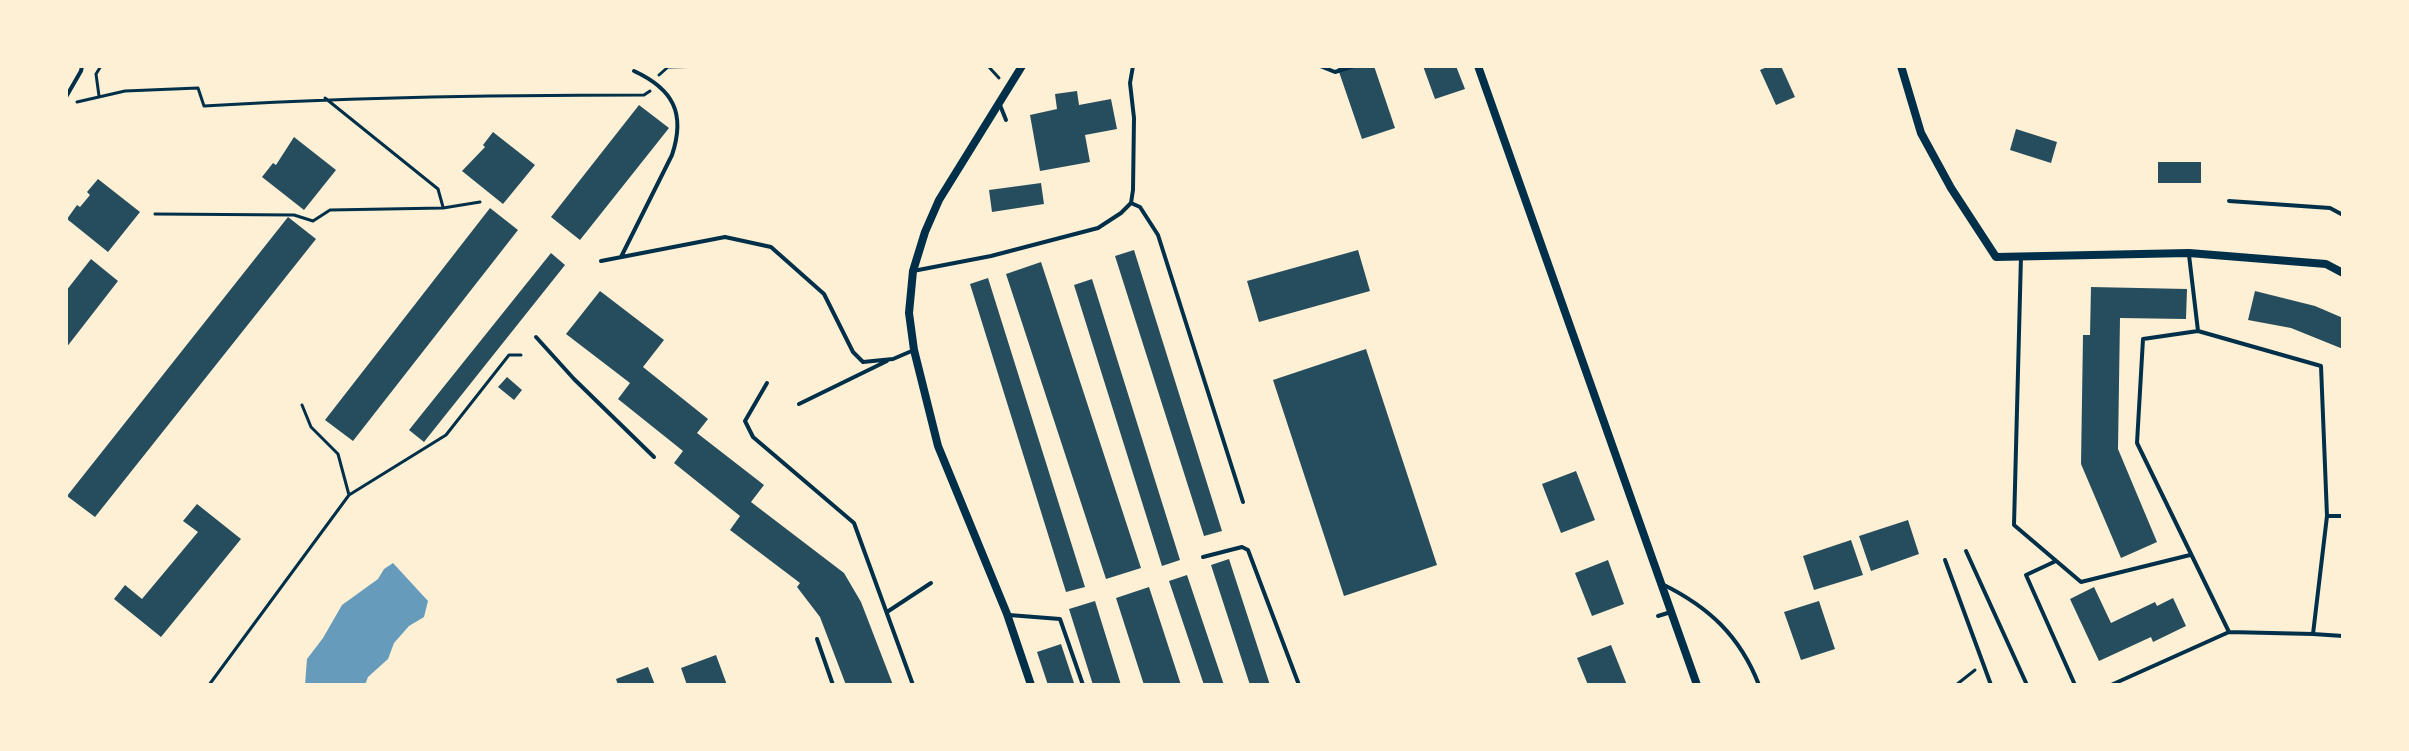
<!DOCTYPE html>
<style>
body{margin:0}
#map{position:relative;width:2409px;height:751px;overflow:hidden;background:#fdf0d5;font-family:"Open Sans",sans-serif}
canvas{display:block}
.frame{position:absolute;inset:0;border:68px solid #fdf0d5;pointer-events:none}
</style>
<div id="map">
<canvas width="2409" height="751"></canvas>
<div class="frame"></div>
</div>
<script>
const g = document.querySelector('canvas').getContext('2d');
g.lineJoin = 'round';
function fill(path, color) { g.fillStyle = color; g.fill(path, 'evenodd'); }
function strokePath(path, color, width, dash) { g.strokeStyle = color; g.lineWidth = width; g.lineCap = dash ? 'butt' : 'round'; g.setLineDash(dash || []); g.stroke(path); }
const water = new Path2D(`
 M393,563L428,601L424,617L409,626L394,643L388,659L368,677L365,685H305L307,659L323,638L342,605L378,579L384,569Z`);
const building = new Path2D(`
 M1337,66H1374L1395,128L1362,139Z
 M1423,66H1456L1465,89L1435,99Z
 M1769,66H1781L1795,97L1776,105L1760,70Z
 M1077,91L1079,105L1111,99L1117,129L1085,135L1090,162L1040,171L1030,115L1057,109L1055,94Z
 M639,105L669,128L580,240L551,217Z
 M2016,129L2057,142L2051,163L2010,150Z
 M493,132L535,165L503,204L462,171L485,147L483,145Z
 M294,137L336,170L304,210L262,177L273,163L276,165Z
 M2158,162H2201V183H2158Z
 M98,179L140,212L108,252L67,219L77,205L80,207L90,195L87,192Z
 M1041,183L1044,204L992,212L989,190Z
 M490,208L518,230L353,441L325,420Z
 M288,217L316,239L95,517L67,496Z
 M1134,250L1222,531L1204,536L1115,256Z
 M1358,250L1370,291L1259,322L1247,281Z
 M551,253L565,265L424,442L409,430Z
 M91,259L118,281L66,348V291Z
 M1041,262L1141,568L1106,579L1006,274Z
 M988,278L1085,587L1066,592L970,284Z
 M1092,279L1180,560L1162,566L1074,285Z
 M2091,287L2187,289L2186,319L2120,318L2118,449L2157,542L2121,558L2081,464L2083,335H2090Z
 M600,291L664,340L643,367L708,419L697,433L764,485L751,502L844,573L861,602L893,685H846L820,617L797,587L800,583L730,530L740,516L674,463L683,451L618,399L630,383L566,334Z
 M2255,291L2315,306L2343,318V349L2291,328L2248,320Z
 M1366,349L1437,565L1344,596L1273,380Z
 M507,377L522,390L514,400L498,387Z
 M1576,471L1595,520L1561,533L1542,484Z
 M197,504L241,539L161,637L114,599L125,585L142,599L198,532L183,521Z
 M1908,520L1919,554L1871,571L1859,536Z
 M1851,540L1863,575L1814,590L1803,556Z
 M1229,559L1270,685H1250L1211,565Z
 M1608,560L1624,604L1592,616L1575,573Z
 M1187,575L1224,685H1204L1169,581Z
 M1149,587L1181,685H1144L1116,598Z
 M2094,587L2111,623L2155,602L2157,606L2173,598L2186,626L2153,642L2151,637L2099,661L2070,599Z
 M1095,601L1121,685H1093L1069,609Z
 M1819,601L1835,649L1801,660L1784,612Z
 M1061,644L1074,683L1048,685L1037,652Z
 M1611,645L1627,685H1588L1577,658Z
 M716,655L727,685H687L681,668Z
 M648,667L655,685H618L616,679Z`);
const path = new Path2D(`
 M988,66L999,78
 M659,75L668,67L709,66
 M99,96L96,74L101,66
 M325,98L438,189L443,207
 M77,102L125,91L198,88L204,106C351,97 497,95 644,95L650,91
 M155,214L294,215L313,221L330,210L443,208L480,202
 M302,405L311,427L338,454L349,495
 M209,685L349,495L446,435L509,355H521
 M1956,685L1975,670`);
const service = new Path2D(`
 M1320,66L1335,72L1354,66
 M66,97L81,71L82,66
 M1000,105L1006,120
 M2229,201L2330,208L2343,215
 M1131,203L1140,207L1158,235L1243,502
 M2189,255L2198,331L2321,366L2327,516H2343
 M2021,256L2014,525L2081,582L2190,555
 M621,257L672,155C686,113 673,89 634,71
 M601,261L725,237L771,247L824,294L853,352L863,362L893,359L914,350
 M913,271L991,256L1098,228L1121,213L1131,203L1133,190L1134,118L1130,83L1133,66
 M2198,331L2143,339L2137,443L2229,632L2313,634L2327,516
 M536,337L574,379L654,457
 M767,383L745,421L753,437L854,523L913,685
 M799,404L887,361
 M1966,551L2027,685
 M1203,557L1242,547L1248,550L1299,685
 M1945,560L1991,685
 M2056,561L2026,575L2075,685
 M1662,584C1709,607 1740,636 1759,685
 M887,612L931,583
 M1009,615L1060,619L1083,685
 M1658,616L1671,612
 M2313,634L2343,636
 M817,639L833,685
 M2111,685L2229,632`);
const minor = new Path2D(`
 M1022,66L939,200L925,232L913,271L909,313L914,350L938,446L1007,614L1031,685
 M1478,66L1697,685
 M1901,66L1921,133L1951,188L1996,257L2189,253L2326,264L2343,273`);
fill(water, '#669bbc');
fill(building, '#264d5e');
strokePath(path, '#003049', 3);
strokePath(service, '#003049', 4);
strokePath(minor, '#003049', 8);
</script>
